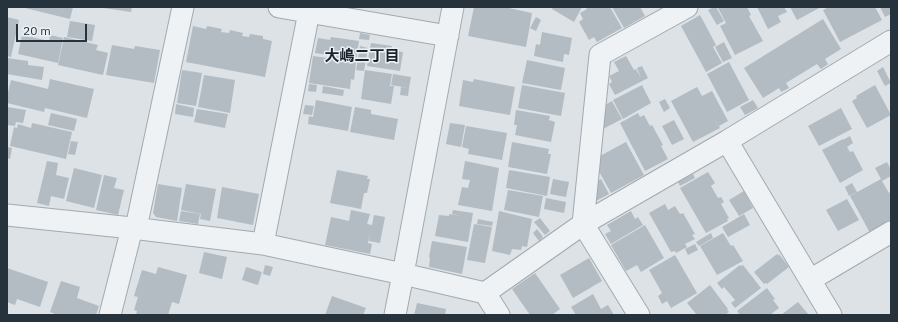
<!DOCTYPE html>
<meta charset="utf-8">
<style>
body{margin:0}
#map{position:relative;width:898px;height:322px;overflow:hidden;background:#dce2e6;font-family:"IBM Plex Sans",sans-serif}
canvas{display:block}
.frame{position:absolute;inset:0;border:8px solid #26323c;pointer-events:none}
.scale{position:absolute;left:16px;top:24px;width:71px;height:18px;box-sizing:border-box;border:2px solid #26323c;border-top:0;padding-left:5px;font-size:12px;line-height:14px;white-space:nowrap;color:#26323c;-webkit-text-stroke:3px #ebf0f4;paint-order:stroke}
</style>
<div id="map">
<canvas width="898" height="322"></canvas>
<div class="frame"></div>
<div class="scale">20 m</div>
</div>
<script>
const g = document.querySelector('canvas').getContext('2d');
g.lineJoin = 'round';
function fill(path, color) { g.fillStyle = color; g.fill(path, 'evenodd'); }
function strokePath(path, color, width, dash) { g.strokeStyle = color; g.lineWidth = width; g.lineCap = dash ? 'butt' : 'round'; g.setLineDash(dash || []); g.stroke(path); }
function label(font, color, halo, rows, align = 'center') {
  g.font = font + ' "IBM Plex Sans","Noto Sans JP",sans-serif'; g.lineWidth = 3; g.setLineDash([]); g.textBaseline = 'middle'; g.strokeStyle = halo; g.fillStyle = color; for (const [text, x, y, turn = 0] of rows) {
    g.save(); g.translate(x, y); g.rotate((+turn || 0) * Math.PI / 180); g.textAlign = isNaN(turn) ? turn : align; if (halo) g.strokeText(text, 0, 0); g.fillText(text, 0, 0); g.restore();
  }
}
const building = new Path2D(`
 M21,7H73L70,19Z
 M103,7H132L131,12L103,8Z
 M474,7H504L532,13L526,47L468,36Z
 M553,7H582L574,22L552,9Z
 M586,7H610L622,28L597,42L594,37L589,40L579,22L583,19L580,13L587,9Z
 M612,7H640L645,16L624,28Z
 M714,7H716L724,21L717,25L708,10Z
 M720,7H747L751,15L749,16L763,41L735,55L720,26L726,23L718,8Z
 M757,7H784L787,12L778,16L781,22L768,29Z
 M790,7H821L797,20Z
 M829,7H875L882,20L840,42L823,10Z
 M880,7H891V14L885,17Z
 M700,15L716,45L713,47L722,63L706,72L681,26Z
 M7,17L19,20L11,57L7,56Z
 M536,17L541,20L536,31L530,28Z
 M823,19L841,49L825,59L828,64L821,69L817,64L786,83L789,88L781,92L779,88L763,98L744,68Z
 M70,21L95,25L92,41L67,37Z
 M193,26L206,29L207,26L222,29L221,32L229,33L230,30L243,33L242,36L249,37L250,34L263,36V39L272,41L265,77L186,62Z
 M542,32L572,38L569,55L564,54L563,62L534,56L536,44L540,45Z
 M360,33L370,35L369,40L359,39Z
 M22,35L49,41L50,35L63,38L58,63L18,54Z
 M64,37L98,45L96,50L108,53L103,75L58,65Z
 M331,37L359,41L356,61L328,57V55L315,53L318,38L330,40Z
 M724,42L732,58L723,62L715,47Z
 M371,43L392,46L391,50L403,52L400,71L367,66Z
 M112,45L134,49L135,46L160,50L154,83L106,75Z
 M360,46L368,48L364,71L356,70Z
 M313,56L356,62L354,80L351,79L350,89L309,83Z
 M626,56L634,70L636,69L641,78L637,68L642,66L648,78L615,95L609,84L612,82L609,76L619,71L614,62Z
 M7,58L28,61V65L44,67L42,80L7,74Z
 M527,60L565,68L561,90L522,83Z
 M729,62L749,100L727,112L707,74Z
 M883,67L891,83L885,86L877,71Z
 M182,70L202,73L196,106L177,103Z
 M365,70L392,74L390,86H394L391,104L361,99Z
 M393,74L411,77L409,88L391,85Z
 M204,75L235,80L230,113L198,107Z
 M50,79L94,89L87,118L45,108L44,112L7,103V96L11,80L48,89Z
 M474,79L515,87L510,115L459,106L463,80L473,82Z
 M309,84L317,85L316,92L308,91Z
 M522,85L565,93L561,116L518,108Z
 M642,85L651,103L623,119L613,100Z
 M875,85L891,115L867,128L852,101L857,98L856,96Z
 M323,86L344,90L343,96L322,93Z
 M401,87L409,88L408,96L400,95Z
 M697,87L702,96L712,91L728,121L719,126L712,115L720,128L693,142L671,101Z
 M665,99L670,108L664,112L659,102Z
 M316,100L352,107L348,131L308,124L309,116L313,117Z
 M753,100L758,108L745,115L740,107Z
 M612,101L622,119L603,129L605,105Z
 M176,104L194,108L193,117L175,114Z
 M305,105L314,106L312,115L303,114Z
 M7,107L26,110L23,123L16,122L15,126L7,125Z
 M355,107L371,110V114L398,119L394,140L350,132Z
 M841,108L852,129L819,146L808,126Z
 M197,109L228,114L225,128L194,122Z
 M516,110L550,116L549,120L555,122L551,142L515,135L517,125H514Z
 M51,113L77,119L74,131L48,125Z
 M638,113L640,117L644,115L650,126L652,125L663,145L661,146L668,159L645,171L620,123Z
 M674,120L684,139L672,145L662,126Z
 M32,123L72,132L66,159L10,146L14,127L17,128L18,124L31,128Z
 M450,123L465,125L461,147L446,144Z
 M466,126L507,133L502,160L468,154L469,149L462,147Z
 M850,136L853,143L847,147L850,152L853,151L863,170L840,183L822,150L843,139V140Z
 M71,141L78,142L75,155L68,154Z
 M512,142L549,149L548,154H551L547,174L508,167Z
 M626,142L644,175L611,193L596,166L598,157Z
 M7,147L12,148L10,159L7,158Z
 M47,161L58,163L56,175L69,178L64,199L51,196L49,206L37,203Z
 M465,161L499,168L492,211L458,205L462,187L468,188L470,180L462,179Z
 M887,162L891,170V176L882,181L889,193L891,191V221L870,233L850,196L881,179L875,168Z
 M74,168L102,175L94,208L66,201Z
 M337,170L368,176L367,179H370L367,193H364L361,209L330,203Z
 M509,170L550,177L547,196L506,188Z
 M708,172L715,183L711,186L718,198L721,197L724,202L721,204L729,218L727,219L728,221L706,233L680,188Z
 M693,174L695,178L680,186L678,182Z
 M104,175L117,178L114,188L124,190L118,215L96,210Z
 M553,179L569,182L566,197L550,194Z
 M601,179L609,194L596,201L592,196L595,183Z
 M852,183L857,192L849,196L845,187Z
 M158,184L182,188L177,221L156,217L153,213Z
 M186,184L216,189L210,221L200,219L201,214L181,210Z
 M222,187L259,194L253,225L217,218Z
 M508,190L543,196L539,217L504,210Z
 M744,191L753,208L739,216L729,200Z
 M546,198L566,202L564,213L544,209Z
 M847,199L859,220L838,231L826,210Z
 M665,204L668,210L675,206L680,214L683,213L695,234L692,235L695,239L685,244L687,247L676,253L675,251L671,252L649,213Z
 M351,210L370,214L367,224L372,225L374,215L385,217L380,243L369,241L370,233L368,243L372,244L370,254L325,245L331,217L349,221Z
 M453,210L473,213L468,242L435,236L439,215L449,216V214L461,216L452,214Z
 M181,211L200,214L198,224L179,221Z
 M499,211L532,219L527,247L522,246L521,250L512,249L510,255L492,251Z
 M631,211L635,219L638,217L643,225L611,244L605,234L611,231L607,225Z
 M744,214L750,225L728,237L722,227Z
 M540,218L550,231L545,235L534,222Z
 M478,219L493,222L492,226L477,224Z
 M474,224L492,227L485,263L467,260Z
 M645,225L664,258L641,272L637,265L626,271L611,245Z
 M537,229L543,237L539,241L533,233Z
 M711,233L713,238L699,246L696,242Z
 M723,233L731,246L733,245L743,261L717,275L700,246Z
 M432,241L467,247L462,274L429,267L430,258L429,257Z
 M695,244L698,250L688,255L685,249Z
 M204,252L227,257L222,279L199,273Z
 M777,254L778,256L779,254L789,267L767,284L766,283L764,284L754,272Z
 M675,255L697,293L671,308L667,301L662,304L658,296L662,293L649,270Z
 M589,258L602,281L573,298L560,275Z
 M265,265L273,267L270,276L263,274Z
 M740,265L741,266L743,265L761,288L735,308L731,303L735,300L724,287L722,289L717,283Z
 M158,267L187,275L179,304L172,302L168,315H136L137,311L134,310L138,297L134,296L142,270L156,274Z
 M246,267L262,272L258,285L242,280Z
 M7,268L48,282L40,307L17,299L15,305L7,302Z
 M535,273L560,309L552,315H530L512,289Z
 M61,281L80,287L77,298L99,306L96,315H58L50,312Z
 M710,285L728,309L727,310L729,312L725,315H697L687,303Z
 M767,288L775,299L773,300L779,308L770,315H740L737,311Z
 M593,294L601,309L608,305L614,315H576L571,307Z
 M332,296L366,308L363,315H325Z
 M798,302L809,315H781Z
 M417,303L446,309L445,315H414Z`);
const minor = new Path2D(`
 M279,7L448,36
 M727,141L891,41
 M7,215L132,228L263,244L403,274L485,293L499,315
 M136,228L183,7
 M263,244L309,12
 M810,280L891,232
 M485,293L583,224L727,141L831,315
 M110,315L132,228
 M395,315L403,274L453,7
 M639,315L583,224L600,55L687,7`);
const neighbourhoodNames = [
 ["大嶋二丁目",362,57]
];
fill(building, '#b3bcc3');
strokePath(minor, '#a2aab0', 23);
strokePath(minor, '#eef2f4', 21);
label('bold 15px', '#18232c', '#ebf0f4', neighbourhoodNames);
</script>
